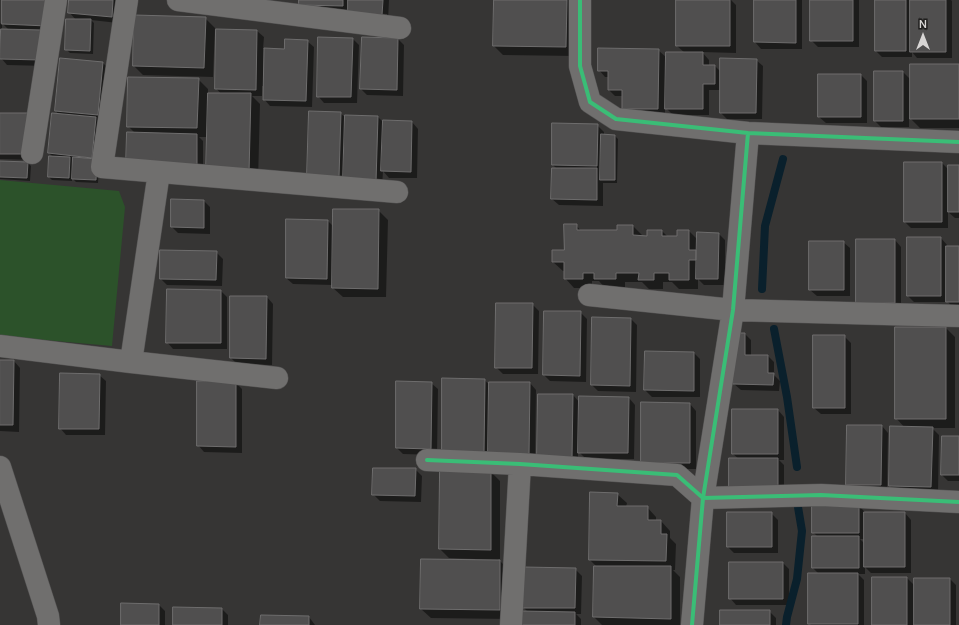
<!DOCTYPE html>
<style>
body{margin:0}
#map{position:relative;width:959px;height:625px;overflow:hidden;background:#363534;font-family:Manrope,sans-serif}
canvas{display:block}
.north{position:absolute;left:903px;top:16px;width:40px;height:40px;-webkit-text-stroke:3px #1e1d1c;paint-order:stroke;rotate:0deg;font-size:11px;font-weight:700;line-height:16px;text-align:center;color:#d8d6d5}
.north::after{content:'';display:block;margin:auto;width:14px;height:18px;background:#d8d6d5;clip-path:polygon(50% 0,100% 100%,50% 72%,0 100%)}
</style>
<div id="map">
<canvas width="959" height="625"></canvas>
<div class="north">N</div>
</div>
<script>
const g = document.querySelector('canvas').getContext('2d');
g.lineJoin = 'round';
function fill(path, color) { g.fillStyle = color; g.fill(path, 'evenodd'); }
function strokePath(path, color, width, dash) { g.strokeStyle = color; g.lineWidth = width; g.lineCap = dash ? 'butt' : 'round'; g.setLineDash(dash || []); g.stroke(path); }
const green = new Path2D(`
 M0,180L119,191L125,207L112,346L0,336Z`);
const shadow = new Path2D(`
 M3,0H52L47,66L7,65L1,58L0,23L2,25V30H9L3,24Z
 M70,0H120L118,23L91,20L94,23L93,54L70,53L67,50L76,20L69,12Z
 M300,0H389L388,21L309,14ZM354,13L387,14V16Z
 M495,0H576L575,56L503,55L494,46Z
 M677,0H731L736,5V53L702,52L709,60V66H715L721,72L756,60L763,66L762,119H727L721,113V90H709V115H673L665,107V115L623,109V96H615L609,90V77H605L599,70L658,50L667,58L685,53L677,46Z
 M755,0H802V49H761L755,42Z
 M811,0H859V47H818L811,40Z
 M876,0H951L952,1V58H917L912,52V57H882L876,51Z
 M205,18L215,28L213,77L143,75L134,66Z
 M217,30L257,31L264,37L263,49L285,50L307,41L314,47L312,107L270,106L264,99V86H262V96H252L260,104L258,182L208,137H199L203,141V173L135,133L128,126L198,79L208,89V94H221L216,88Z
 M353,39L359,45L357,103H324L318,96Z
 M398,39L404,45L403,96L367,95L361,89Z
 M103,63L109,69L99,163L98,183L76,182L72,178V181L52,180L49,177L53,157L49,153L59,115L56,111Z
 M959,65V128H920L909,117V127H881L875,121L903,72L911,80Z
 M861,75L867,81V123H826L819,117Z
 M340,113L346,118L378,117L382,121L412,122L418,129L417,178H389L383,171L382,188L315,182Z
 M0,114L33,160L0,159Z
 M597,125L604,132V135L615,136L618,139L617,183H603V206L559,205L552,199L557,169L553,165Z
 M0,162L28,163L31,166L30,181L0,179Z
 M905,163H942L949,170L959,166V218H955L948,212V228H911L905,222Z
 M204,201L210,207V234L178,233L172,227Z
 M378,210L388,220L386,297H343L333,288V285L293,284L286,278L328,221L334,227Z
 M576,225L581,231H618L633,226L642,235V237H648L662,231L668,237H678L689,231L698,240L719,234L725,240V285H704L698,279V289H679L672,282H663V289H649L642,282H625V288H605L599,281H592V288H574L565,278V271H563L553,262L565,251Z
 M941,238L947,245V247H959V308H953L948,302H914L908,296Z
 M895,240L901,247V309H863Z
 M843,242L850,248V296H817L810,290Z
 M216,252L223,259L222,286L167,285L161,279Z
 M221,291L227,297V349H173L167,342Z
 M267,297L273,304L272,365L237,364L231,358Z
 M532,304L539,311L538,374H503L496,367Z
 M580,312L587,319L586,382L550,381L544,375Z
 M631,319L637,325L636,392L598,391L592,385Z
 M946,328L955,337V428H932L939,435L938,493L896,492L890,486L905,428L896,418Z
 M745,334L751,340V356H768L774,362V375L780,381L779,391L741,390L734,384Z
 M844,336L851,343V414H821L814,408Z
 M646,352L694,353L700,359V397H652L645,390Z
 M0,361H14L20,368L19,432L0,431Z
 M99,375L106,381L105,435H66L60,428Z
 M484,380L490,385L530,383L536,390L535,461L449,459ZM494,453L534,454V456Z
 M236,383L242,389V453L204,452L198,445Z
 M431,383L438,389L437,455L403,454L397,448Z
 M573,395L580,403L629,398L635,405L634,459H586L578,451V465L545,464Z
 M642,403L690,404L696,411V469H648Z
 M778,410L784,417V460H779L784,465V498L733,454Z
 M882,426L888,433L887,491H854L847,484Z
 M959,437V481H948L942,475Z
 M415,469L422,476L421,502L380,501L373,494Z
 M491,472L500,481V559H498L509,570V619L431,618L421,609L475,561V559L449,558L440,549Z
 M617,494L627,503L626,507H647L656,517V521H661L670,531V538L676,544L675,570H673L680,577V625H602L594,617L595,567H597L590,560Z
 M859,506L865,512L905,513L911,520V573H871L865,567V574H858L864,580V625H811L809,623L819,574L813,568L818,537L813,532ZM860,539H865V544Z
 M771,513L778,520V553H734L728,547Z
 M783,563L789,569V605H736L730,598Z
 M575,569L582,576L581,614H576L581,619V625H520L528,612L523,607Z
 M907,578L915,586L950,579L956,585V625H873Z
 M159,605L165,611V625H122Z
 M222,609L228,615V625H174Z
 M769,611L776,618V625H721Z
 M309,617L315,625H261Z`);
const stream = new Path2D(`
 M762,289L765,226L783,159
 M774,329L787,397L797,467
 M786,625L787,617L797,579L802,531L798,507`);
const building = new Path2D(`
 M2,0H47V26L2,24Z
 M69,0H113L112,17L68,13Z
 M299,0H343V6L299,5Z
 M348,0H383L382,15L348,14Z
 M494,0H567L566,47L493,46Z
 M676,0H730V46H676Z
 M754,0H796V43L754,42Z
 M810,0H853V41H810Z
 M875,0H906V51H875Z
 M910,0H946V52H910Z
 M134,15L206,17L204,68L133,66Z
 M66,19H91L90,51L65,50Z
 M1,29L42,30L41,60L0,59Z
 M216,29L257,30L256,90L215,89Z
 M318,37L353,38L351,97H317Z
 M362,37L398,38L397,90L360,89Z
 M285,39L308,40L306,101L263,100L264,48L284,49Z
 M598,48L659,49L658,109H622V90H608V71H598Z
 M666,52H703V65H715V84H703V109H665Z
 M60,58L103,62L98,115L55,111Z
 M720,58L757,59L756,113H720Z
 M910,64H959V119H910Z
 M874,71H903V121H874Z
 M818,74H861V117H818Z
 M128,77L199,78L197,128L127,127Z
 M208,93H251L249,173L206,172Z
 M309,111L341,112L339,177L307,176Z
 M0,113H28L26,154H0Z
 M52,113L96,117L92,158L48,153Z
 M345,115L378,116L376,182L343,181Z
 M383,120L412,121L411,172L381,171Z
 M552,123L598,124L597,166L552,165Z
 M127,132L197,134V167L126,165Z
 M601,134L615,135V180H600Z
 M49,156L70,157L69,178L48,177Z
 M73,157L97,159L96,180L72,179Z
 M0,161L28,162L27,178L0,177Z
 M904,162H942V222H904Z
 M948,165H959V212H948Z
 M552,168H597V200L551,199Z
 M171,199L204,200V228L171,227Z
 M333,209H379L378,289L332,288Z
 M286,219L328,220L327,279L286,278Z
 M564,224H577V230H617V225H633V235L647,236V230H662V236H677V230H689V250H696V260H689V280H669V273H654V280H638L639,273H616V279H594V273H583V279H564V262H552V250H564Z
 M697,232L719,233L718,279H696Z
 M907,237H941V296H907Z
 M856,239H895V303H856Z
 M809,241H844V290H809Z
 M946,246H959V302H946Z
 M160,250L217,251L216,280L160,279Z
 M167,289L221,290V343H166Z
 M230,296H267L266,359L230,358Z
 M496,303H533L532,368H495Z
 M544,311H581L580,376L543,375Z
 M592,317L631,318L630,386L591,385Z
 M895,327H946V419H895Z
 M734,333H745V355H768V373H774L773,385L733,384Z
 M813,335H845V408H813Z
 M645,351L694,352V391L644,390Z
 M0,360H14L13,425H0Z
 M60,373L100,374L99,429H59Z
 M442,378L485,379L484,453H442Z
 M197,381L236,382V447L197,446Z
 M396,381L432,382L431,449L396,448Z
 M489,382H530L529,455L488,454Z
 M538,394H573L572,459L537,458Z
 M579,396L629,397L628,453H578Z
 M641,402L690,403V463H641Z
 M732,409H778V454H732Z
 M847,425H882L881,485H846Z
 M890,426L933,427L931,487L889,486Z
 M942,436H959V475H941Z
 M729,458H778V492H729Z
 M373,468H416L415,496L372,495Z
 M440,470L491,471V550L439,549Z
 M590,492L618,493L617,506H648V520H661V534H667L666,561L589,560Z
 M812,505H859V533H812Z
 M727,512H772V547H727Z
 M864,512H905V567H864Z
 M812,536H859V568H812Z
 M421,559L500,560V610L420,609Z
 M729,562H783V599H729Z
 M594,566H671V619L593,617Z
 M523,567L576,568L575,608H522Z
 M808,573H858V624H808Z
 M872,577H907V625H872Z
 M914,578H950V625H914Z
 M121,603L159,604V625H121Z
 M173,607L222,608V625H173Z
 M720,610H770V625H720Z
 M520,611L575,612V625H519Z
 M261,615L309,616V625H260Z`);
const street = new Path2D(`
 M127,0L102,167L397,192
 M178,0L400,28
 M580,0V66L590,102L616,119L748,133L959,142
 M32,153L56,0
 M589,295L733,310L959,316
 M0,346L131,362L159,172
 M131,362L277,378
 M427,460L520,464L677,475L703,498L821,495L959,502
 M0,467L48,616L49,625
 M511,625L520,464
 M692,625L703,498L733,310L748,133`);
const cycleway = new Path2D(`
 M580,0V66L590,102L616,119L748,133L959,142
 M427,460L520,464L677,475L703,498L821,495L959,502
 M692,625L703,498L733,310L748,133`);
fill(green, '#2c522a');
fill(shadow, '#0007');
strokePath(stream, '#0a202c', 8);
fill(building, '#504f4f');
strokePath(building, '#6e6d6d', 1);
strokePath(street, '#525151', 23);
strokePath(street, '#706f6e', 22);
strokePath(cycleway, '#3abd76', 4);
</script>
